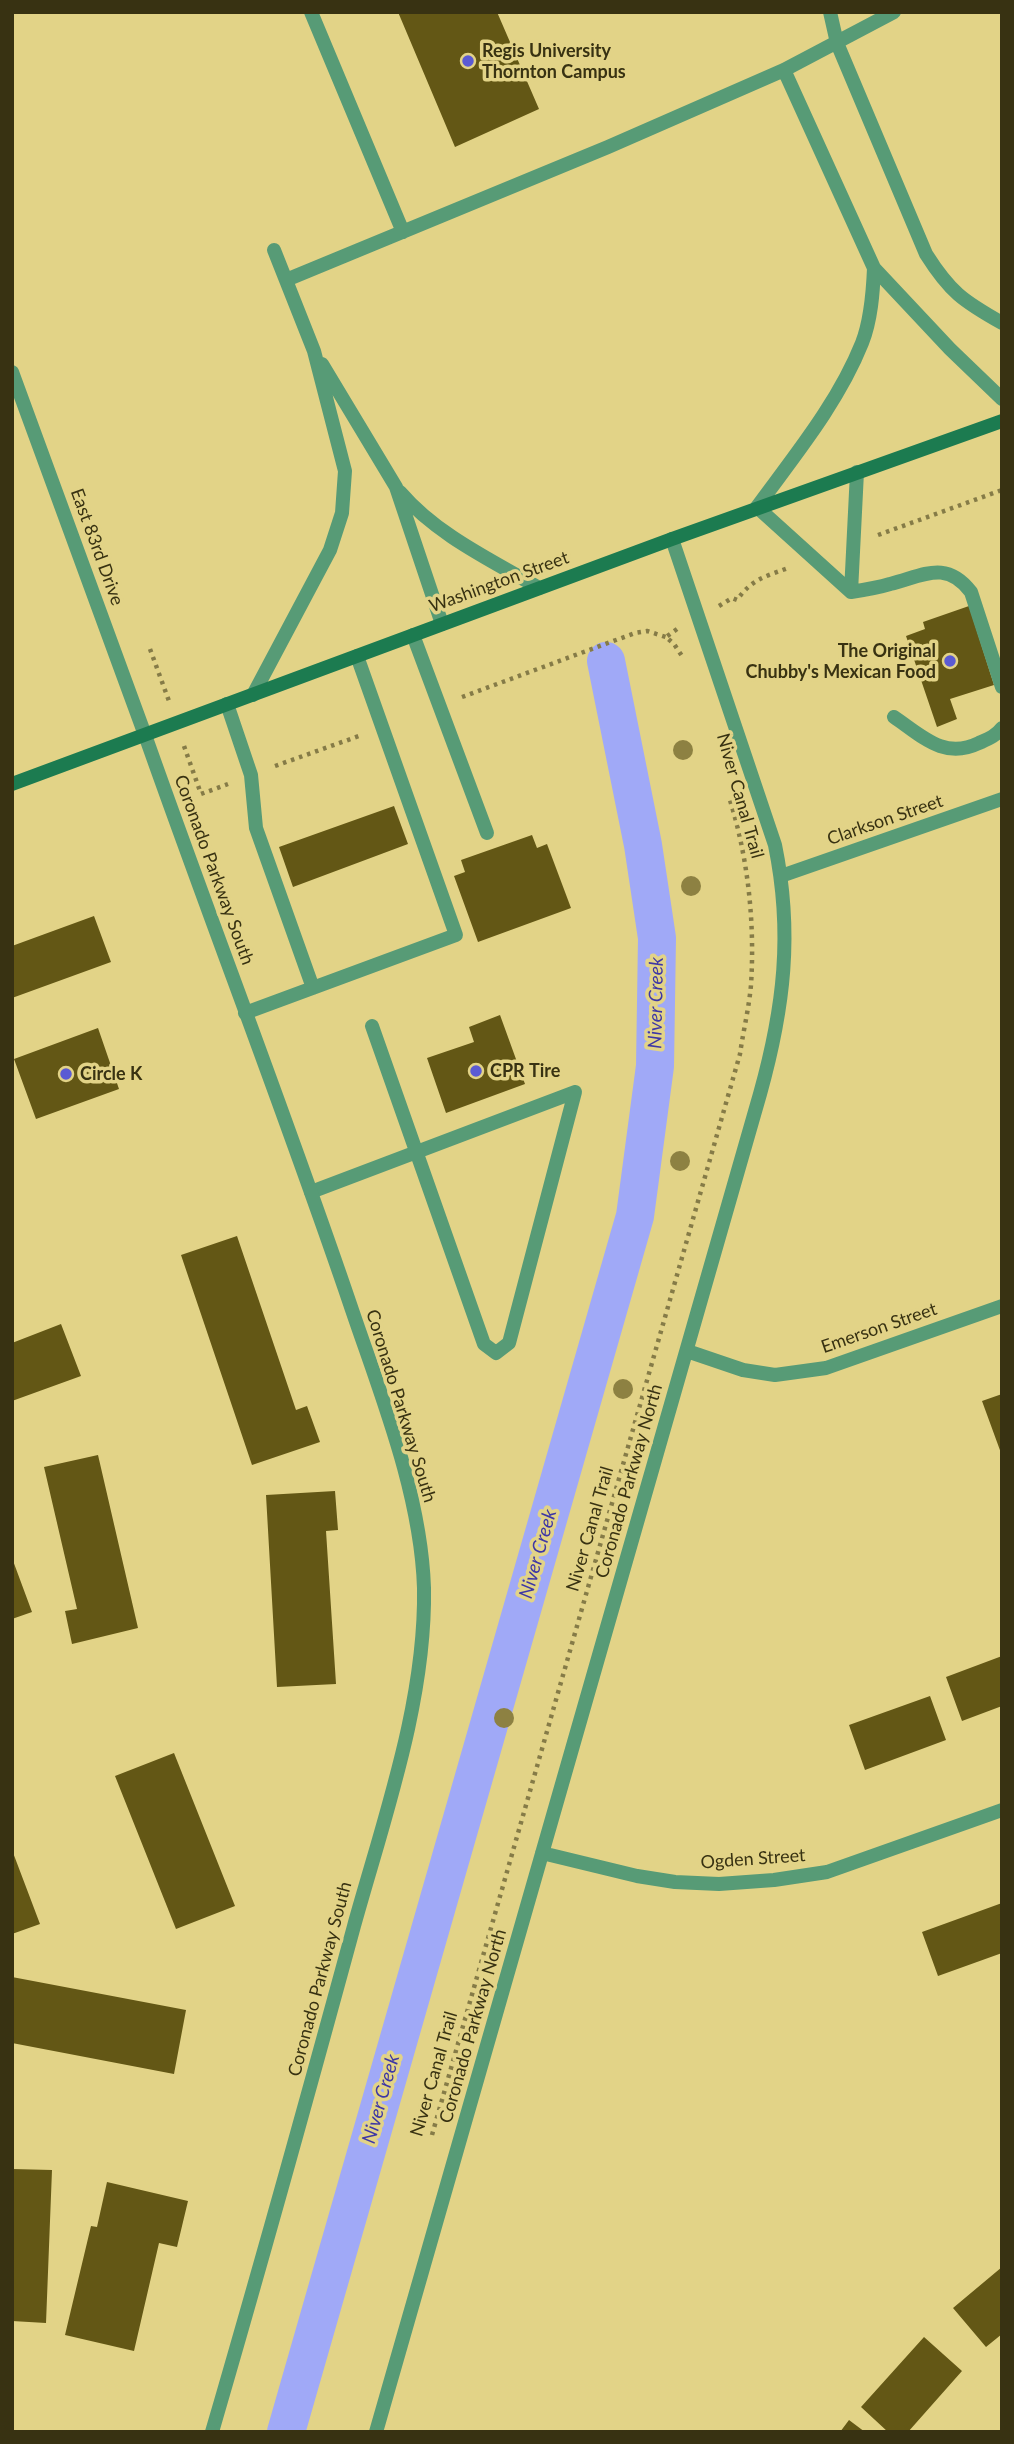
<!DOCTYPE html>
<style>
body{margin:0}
#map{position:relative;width:1014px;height:2444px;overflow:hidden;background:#e2d387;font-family:Lato,sans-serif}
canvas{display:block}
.frame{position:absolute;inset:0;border:14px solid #383212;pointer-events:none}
</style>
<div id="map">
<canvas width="1014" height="2444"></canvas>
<div class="frame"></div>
</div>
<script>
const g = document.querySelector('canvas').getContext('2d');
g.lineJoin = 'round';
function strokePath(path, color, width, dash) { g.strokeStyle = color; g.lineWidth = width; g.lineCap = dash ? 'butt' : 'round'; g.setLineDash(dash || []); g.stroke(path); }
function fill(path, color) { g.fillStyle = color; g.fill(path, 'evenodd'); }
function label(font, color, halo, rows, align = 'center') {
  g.font = font + ' Lato,sans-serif'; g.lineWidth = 7; g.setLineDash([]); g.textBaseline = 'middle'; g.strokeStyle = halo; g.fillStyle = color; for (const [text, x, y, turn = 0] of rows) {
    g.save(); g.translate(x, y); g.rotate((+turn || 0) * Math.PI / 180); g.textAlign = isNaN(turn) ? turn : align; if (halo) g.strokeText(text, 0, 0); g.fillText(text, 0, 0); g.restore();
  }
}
const canal = new Path2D(`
 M286,2432L635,1216L655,1066L657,938L643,845L606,661`);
const building = new Path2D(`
 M398,12H497L539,109L455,147Z
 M969,606L994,685L950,699L957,719L937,727L906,636L925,629L923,622Z
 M394,806L408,844L293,887L279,847Z
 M532,835L537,848L547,844L571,908L478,942L454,876L465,872L461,860Z
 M94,916L111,962L12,998V946Z
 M500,1015L525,1084L446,1113L427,1058L474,1042L469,1027Z
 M98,1028L119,1089L36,1119L14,1059Z
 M237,1236L296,1410L307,1406L320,1442L252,1465L181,1255Z
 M61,1324L81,1376L12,1401V1343Z
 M1002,1394V1453H1001L982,1401Z
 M98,1455L138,1628L72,1644L65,1611L77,1609L44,1467Z
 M335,1491L338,1530L326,1531L336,1684L277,1687L266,1495Z
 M12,1558L32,1612L12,1619Z
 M1002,1656V1706L962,1721L946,1677Z
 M930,1696L946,1740L865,1770L849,1725Z
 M174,1753L235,1906L176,1929L115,1776Z
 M12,1850L40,1924L12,1934Z
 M1002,1903V1953L938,1976L922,1932Z
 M12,1977L186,2010L174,2074L12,2043Z
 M12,2169L52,2170L46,2323L12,2321Z
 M107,2182L188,2201L177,2247L159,2243L134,2351L65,2335L91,2226L97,2227Z
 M1002,2267V2334L986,2347L953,2308Z
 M924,2337L962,2371L908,2432H888L861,2407Z
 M849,2420L865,2432H840Z`);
const path = new Path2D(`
 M878,535L1002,490
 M719,606L732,598L737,600C752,579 764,577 788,568
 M677,629L666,637L674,644L682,656
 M150,649L169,701
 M462,697L635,633L647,631L666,637
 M184,746L201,794L228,784
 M275,766L359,736
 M432,2135L740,1054C743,1032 749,1008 751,985C755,922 748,857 729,797`);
const service = new Path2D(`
 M311,12L403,232
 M830,12L837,43L926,254C950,292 963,301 1002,323
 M784,70L874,268L950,349L1002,399
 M286,280L608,147L784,70L894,12
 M322,364L396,487L442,624
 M400,492C437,535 491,560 539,588
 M851,592L757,507C795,455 838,403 862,343C871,320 873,293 874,268
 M851,592C864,590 877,588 890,584C923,576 946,559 971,592L1002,687
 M851,592L857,472
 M413,635L487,833
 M253,695L330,550L342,513L345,471L314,351L274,250
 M227,704L251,775L256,828L313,988
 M894,717C922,736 944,760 979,743C988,739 996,736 1002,728
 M245,1013L456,935L357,656
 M372,1026L484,1344L496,1353L509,1343L575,1092
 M311,1192L575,1092`);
const minor = new Path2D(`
 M12,372L145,735
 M781,876L1002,799
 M687,1351L743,1370L775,1375L826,1368L1002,1306
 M542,1853L637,1876L675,1882L719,1884L774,1880L827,1872L1002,1810
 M376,2432L760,1094C784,1008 793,933 775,845L672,539`);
const tertiary = new Path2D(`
 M145,735C212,925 285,1113 350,1304C380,1393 421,1493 424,1588C426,1701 384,1818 354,1926C308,2095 261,2264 212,2432`);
const secondary = new Path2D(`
 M12,784L672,539L1002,421`);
const trees = [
 [683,750],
 [691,886],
 [680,1161],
 [623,1389],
 [504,1718]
];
const markers = [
 [468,61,7,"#5b5bd3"],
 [950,661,7,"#5b5bd3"],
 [476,1071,7,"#5b5bd3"],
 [66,1074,7,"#5b5bd3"]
];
const poiNames = [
 ["Regis University",482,51],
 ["Thornton Campus",482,72],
 ["The Original",936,651,"right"],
 ["Chubby's Mexican Food",936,672,"right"],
 ["CPR Tire",490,1071],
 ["Circle K",80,1074]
];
const streetNames = [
 ["East 83rd Drive",97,547,70],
 ["Washington Street",499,582,-20],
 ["Niver Canal Trail",740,796,74],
 ["Clarkson Street",885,820,-19],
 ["Coronado Parkway South",214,870,70],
 ["Emerson Street",879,1328,-19],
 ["Coronado Parkway South",401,1406,73],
 ["Coronado Parkway North",629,1481,-74],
 ["Niver Canal Trail",590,1529,-74],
 ["Ogden Street",753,1859,-4],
 ["Coronado Parkway South",320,1979,-75],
 ["Coronado Parkway North",473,2026,-74],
 ["Niver Canal Trail",434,2074,-74]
];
const waterNames = [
 ["Niver Creek",656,1003,-89],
 ["Niver Creek",538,1554,-74],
 ["Niver Creek",381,2099,-74]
];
strokePath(canal, '#a0a9f7', 38);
fill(building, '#635715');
strokePath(path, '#857b47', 4.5, [3.5, 5]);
strokePath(service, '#579b76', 14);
strokePath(minor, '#579b76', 14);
strokePath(tertiary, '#579b76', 14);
strokePath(secondary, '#1c7b50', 14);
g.fillStyle = '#8d8142';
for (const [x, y] of trees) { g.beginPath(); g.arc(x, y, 10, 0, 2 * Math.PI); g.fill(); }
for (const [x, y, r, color] of markers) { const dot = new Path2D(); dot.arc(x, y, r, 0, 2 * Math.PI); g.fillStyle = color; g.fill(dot); strokePath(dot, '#e2d387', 2.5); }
label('bold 18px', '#383212', '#e2d387', poiNames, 'left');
label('18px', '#383212', '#e2d387', streetNames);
label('italic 19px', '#3e37a5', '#e2d387', waterNames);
</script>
